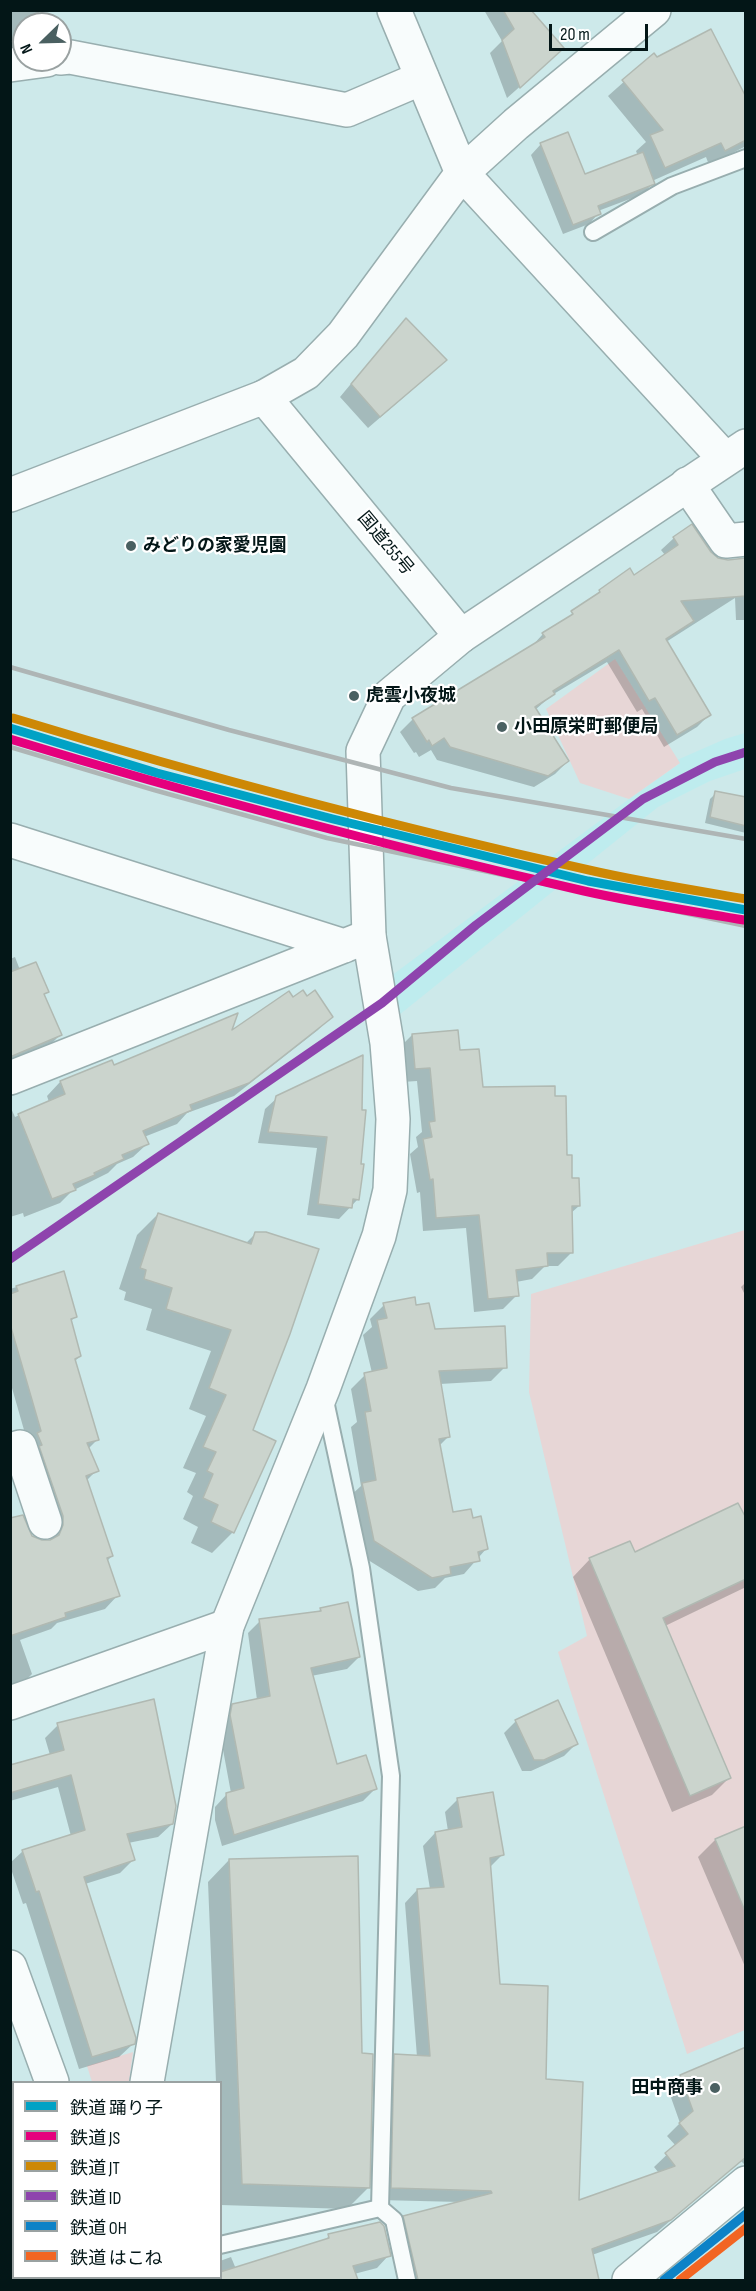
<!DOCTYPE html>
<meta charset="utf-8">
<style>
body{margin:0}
#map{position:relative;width:756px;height:2291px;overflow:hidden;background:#cde9ea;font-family:"Sofia Sans Condensed","Noto Sans JP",sans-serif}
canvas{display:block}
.frame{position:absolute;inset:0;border:12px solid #031617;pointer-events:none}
.legend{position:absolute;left:12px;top:2081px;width:210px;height:198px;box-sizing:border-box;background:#fff;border:2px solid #9aa2a2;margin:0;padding:8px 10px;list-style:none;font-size:18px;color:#031617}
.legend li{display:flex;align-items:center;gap:12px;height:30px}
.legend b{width:30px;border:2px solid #9aa2a2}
.north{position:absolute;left:12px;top:12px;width:60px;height:60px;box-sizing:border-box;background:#fff;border:2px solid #9aa2a2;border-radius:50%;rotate:247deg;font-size:16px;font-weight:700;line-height:24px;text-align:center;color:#031617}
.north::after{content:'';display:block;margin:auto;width:21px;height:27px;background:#4a6061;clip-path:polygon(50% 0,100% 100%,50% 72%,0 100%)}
.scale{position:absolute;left:549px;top:24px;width:99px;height:27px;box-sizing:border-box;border:3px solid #031617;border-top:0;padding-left:8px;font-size:18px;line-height:21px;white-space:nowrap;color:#031617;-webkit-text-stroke:4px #fff;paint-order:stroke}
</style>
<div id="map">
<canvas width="756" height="2291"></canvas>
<div class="frame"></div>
<ul class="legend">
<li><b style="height:8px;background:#00a2c5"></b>鉄道 踊り子</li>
<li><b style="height:8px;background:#e5007d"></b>鉄道 JS</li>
<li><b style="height:8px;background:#cd8805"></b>鉄道 JT</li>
<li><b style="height:8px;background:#8e44ad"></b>鉄道 ID</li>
<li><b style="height:8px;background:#0d82c7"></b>鉄道 OH</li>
<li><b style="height:8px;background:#f26522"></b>鉄道 はこね</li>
</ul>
<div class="north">N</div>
<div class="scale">20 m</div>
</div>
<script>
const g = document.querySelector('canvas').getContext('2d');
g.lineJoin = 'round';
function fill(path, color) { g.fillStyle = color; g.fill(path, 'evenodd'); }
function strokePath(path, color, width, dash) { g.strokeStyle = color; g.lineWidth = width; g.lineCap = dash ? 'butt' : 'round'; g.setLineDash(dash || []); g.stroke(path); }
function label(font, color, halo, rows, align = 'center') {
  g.font = font + ' "Sofia Sans Condensed","Noto Sans JP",sans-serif'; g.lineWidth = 4.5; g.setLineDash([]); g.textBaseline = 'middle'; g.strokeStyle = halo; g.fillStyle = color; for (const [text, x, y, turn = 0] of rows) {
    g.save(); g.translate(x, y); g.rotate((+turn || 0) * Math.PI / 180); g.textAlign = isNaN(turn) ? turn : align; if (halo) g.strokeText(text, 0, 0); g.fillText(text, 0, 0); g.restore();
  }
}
const built = new Path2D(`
 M745,733V769L710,781L658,807L399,1015L391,976L629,799L679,764L677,760L725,739Z`);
const green = new Path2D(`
 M615,659L680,763L629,799L580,783L546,709Z
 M745,1230V2030L687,2054L558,1652L587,1636L529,1392L531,1294Z
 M133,2052L129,2082H92L87,2066Z`);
const shadow = new Path2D(`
 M10,10H38L43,24H24V52L10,56Z
 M484,10H535L531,13L550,60L507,98L490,53L502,41Z
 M654,55L746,100V146L709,165L706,157L652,181L653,183L643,194L598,211L599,213L589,224L563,234L531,155L541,144L584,176L638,156L636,151L646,142L608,96Z
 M394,332L433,372L368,428L340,397Z
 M674,538L710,553L718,560H746V620H736L735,598L666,642L709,715L697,727L664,747L642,709L637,712L607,662L552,695L535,710L568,761L555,774L534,787L437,760L431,750L419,757L416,752L414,753L400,732L413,719L531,647L543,634L563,622L600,591L633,577L665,555L661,550Z
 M716,793L746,799V833L705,823L710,799Z
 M15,957L20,970L47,991L43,995L60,1035L47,1048L10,1064V959Z
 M293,999L331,1016L318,1030L234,1096L187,1113L177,1124L144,1137L147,1144L133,1157L117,1164L108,1173L72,1191L60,1203L24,1217L23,1213L10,1217V1106L15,1117L49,1102L47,1096L60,1082L111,1062L113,1066L229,1033Z
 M412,1035L458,1052L481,1088L565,1157L579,1206L571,1213L572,1252L558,1266H545L532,1279L516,1282L517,1295L503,1309L474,1312L466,1228L423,1231L420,1192L417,1193L410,1154L418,1147L416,1137L422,1132L417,1081L402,1082L398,1049Z
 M361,1057L358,1199L339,1219L307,1215L317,1148L258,1143L265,1109L277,1098Z
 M158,1214L246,1243L256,1233L251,1431L233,1532L212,1553L191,1543L198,1527L183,1519L193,1496L187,1492L196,1473L183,1468L206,1416L189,1409L211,1351L146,1330L152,1309L124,1300L126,1292L119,1289L137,1235Z
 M63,1273L75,1317L70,1322L80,1356L75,1361L97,1440L88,1449L97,1470L86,1481L112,1556L107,1561L118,1595L105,1609L57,1623L51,1629L20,1640L32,1674L18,1688L10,1690V1520L40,1542L50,1541L51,1539L28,1444L10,1381V1289Z
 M746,1282V1297L741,1287Z
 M384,1305L415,1307L433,1331L505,1367L491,1381L440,1384L448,1437L439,1446L452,1514L486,1549L464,1574L445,1578L435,1588L418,1591L360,1555L348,1498L361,1486L351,1427L357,1422L351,1389L365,1375L372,1373L363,1335L372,1327L370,1319Z
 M746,1522V1587L665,1626L729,1778L712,1795L672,1812L573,1577L590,1559L634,1554Z
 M321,1609L359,1657L347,1669L311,1676L336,1766L375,1789L363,1801L222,1846L215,1820V1807L227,1794L231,1793L219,1728L221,1717L233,1705L257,1700L248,1633L260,1621L318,1612Z
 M516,1721L576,1744L564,1756L531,1771H522L504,1733Z
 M58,1725L172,1824L158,1837L128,1843L133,1860L120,1873L85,1884L133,2044L119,2057L79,2069L26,1903L23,1904L10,1866V1863L23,1851L71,1836L58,1787L10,1801V1757L13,1766L50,1755L45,1738Z
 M492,1793L502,1855L489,1868L499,1986L544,2081L578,2202L659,2173L654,2167L676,2146L667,2136L680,2123L668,2089L681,2077L746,2049V2166L741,2161L657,2232L592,2255L597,2280H404L392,2229L404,2217L460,2202L379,2200L383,2068L395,2056L417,2057L405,1903L417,1890L430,1889L423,1846L435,1833L448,1831L445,1812L457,1800Z
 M746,1827V1969L698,1857L715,1840Z
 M229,1860L361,2055L369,2187L347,2209L221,2205L220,2082H216L208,1882Z
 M10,2101L14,2108V2278H69L70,2280H10Z
 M329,2236L389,2255L377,2268L354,2274L356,2280H149L154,2278H220V2261L231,2257L236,2269L324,2241Z`);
const building = new Path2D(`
 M503,10H531L564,48L520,88L502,40L514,29Z
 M711,29L746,97V140L725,151L721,143L665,168L650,135L663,130L622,80L654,53L657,57Z
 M568,132L585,174L643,152L655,184L598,206L601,214L573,225L540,143Z
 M406,318L447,360L380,417L351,384Z
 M692,524L711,552L718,558L728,560L746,558V596L681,601L694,621L666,639L711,715L677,735L655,698L649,701L619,650L553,691L555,694L535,707L569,761L548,776L450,747L444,738L432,746L429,740L427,742L412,718L545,637L542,633L573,614L571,611L600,592L599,590L630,568L634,575L678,545L673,537Z
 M715,791L746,797V826L710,817Z
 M36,962L49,992L44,994L62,1035L10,1057V972Z
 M303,990L307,996L315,990L333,1017L249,1083L190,1105L192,1110L143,1131L149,1144L122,1155L124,1159L94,1173L95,1175L73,1184L76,1190L52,1199L18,1114L65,1094L60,1081L112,1060L114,1065L238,1013L232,1030L289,991L293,997Z
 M458,1030L460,1050L479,1049L483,1087L555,1086V1096H566L567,1155H572V1178H579L580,1206H572L573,1253H547L548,1266L516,1270L519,1296L488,1299L479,1215L436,1218L433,1179L430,1180L423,1139L432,1137L429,1122L435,1121L430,1068L415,1069L412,1034Z
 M363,1055L362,1110H366L361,1164H364L359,1200L353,1199L352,1208L318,1204L327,1137L268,1132L276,1096Z
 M158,1213L251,1244L255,1232H266L319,1249L290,1334L253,1430L276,1441L234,1533L211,1522L218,1505L203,1498L213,1474L207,1471L216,1452L203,1447L226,1395L209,1388L231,1330L166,1309L172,1288L144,1279L146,1270L140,1268Z
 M64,1271L77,1317L71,1319L81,1356L75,1359L99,1440L87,1443L99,1471L86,1476L113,1556L107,1558L120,1596L65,1613L66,1617L10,1636V1518L23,1515L32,1536L42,1540H50L59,1535L63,1525V1516L39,1446L42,1445L37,1433L41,1431L10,1324V1294L18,1291L16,1286Z
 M415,1297L416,1305L429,1303L435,1329L505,1326L507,1368L439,1371L450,1437L439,1439L453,1512L471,1509L473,1518L481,1516L488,1549L478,1552L480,1561L450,1567L451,1574L432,1578L374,1541L362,1483L376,1480L365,1412L371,1411L364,1373L387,1368L377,1320L387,1318L383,1303Z
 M738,1503L746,1518V1579L663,1618L731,1778L690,1796L589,1558L630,1541L635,1552Z
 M348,1602L360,1657L311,1668L337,1764L366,1755L377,1789L234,1835L227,1807L226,1793L244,1788L230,1715L232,1704L270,1696L259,1619L321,1611L320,1608Z
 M154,1699L176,1806L173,1824L127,1834L135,1860L84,1877L136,2038L135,2044L92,2057L39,1891L36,1892L22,1850L85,1830L71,1775L10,1793V1765L64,1750L57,1723Z
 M558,1700L578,1744L544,1760H534L515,1720Z
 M493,1792L504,1855L490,1858L500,1984L548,1986L546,2079L583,2082L579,2200L675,2166L665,2153L688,2134L679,2123L693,2111L680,2075L746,2047V2157L671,2220L592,2249L599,2280H418L403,2216L492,2193L491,2191L391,2188L394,2054L430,2056L417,1889L444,1887L435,1832L462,1827L457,1798Z
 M746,1826V1911H745L715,1839Z
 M358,1856L362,2053L373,2054L370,2188L242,2184L229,1859Z
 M380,2222L384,2226L391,2256L353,2266L358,2280H214L213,2277H220V2272L329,2238L328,2234Z`);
const lane = new Path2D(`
 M593,232L672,186L746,158
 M324,1396L361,1568L391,1776L380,2208L394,2220L407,2280
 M220,2245L380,2208`);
const street = new Path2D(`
 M60,58L70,57L347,110L422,78
 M10,65L47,60
 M687,484L726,541L746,539
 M10,840L344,946
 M10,1078L369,936
 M10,1450L20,1447L45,1522
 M10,1703L227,1626
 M10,1967L52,2082
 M629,2280L746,2183`);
const secondary = new Path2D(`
 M394,10L462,173L725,459
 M264,397L306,373L343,335L462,173L516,124L654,10
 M147,2082L227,1626L323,1389L379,1236L390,1190L393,1119L387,1043L369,936L363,751L389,696L461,636
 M119,2278L120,2280`);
const highway = new Path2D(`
 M10,495L264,397L461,636L746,446`);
const rail = new Path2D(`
 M10,667L229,730L451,788L746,839
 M10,747L154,790L327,838L746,926`);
const rail1 = new Path2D(`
 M10,728L157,773L333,819L588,881L746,910`);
const rail2 = new Path2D(`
 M10,739C200,797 391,847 584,891C637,903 691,911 744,920`);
const rail3 = new Path2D(`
 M13,718C203,776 395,827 589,870C641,882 693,890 746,899`);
const rail4 = new Path2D(`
 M10,1259L382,1003L476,925L643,799L715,762L746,752`);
const rail5 = new Path2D(`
 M664,2280L746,2214`);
const rail6 = new Path2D(`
 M680,2280L746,2228`);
const markers = [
 [131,546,6,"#4a6061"],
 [354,696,6,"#4a6061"],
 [502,727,6,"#4a6061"],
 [715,2088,6,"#4a6061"]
];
const streetNames = [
 ["国道255号",385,544,50]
];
const poiNames = [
 ["みどりの家愛児園",143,546],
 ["虎雲小夜城",366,696],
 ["小田原栄町郵便局",514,727],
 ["田中商事",703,2088,"right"]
];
fill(built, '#beecee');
fill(green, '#e7d6d6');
fill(shadow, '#0003');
fill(building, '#cbd4cd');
strokePath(building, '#b0b9b2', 1.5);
strokePath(lane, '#98aeaf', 20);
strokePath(street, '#98aeaf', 36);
strokePath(secondary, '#98aeaf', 36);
strokePath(highway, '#98aeaf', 36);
strokePath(lane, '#f8fcfc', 16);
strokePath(street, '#f8fcfc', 33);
strokePath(secondary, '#f8fcfc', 33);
strokePath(highway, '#f8fcfc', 33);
strokePath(rail, '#aeb5b5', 4.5);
strokePath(rail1, '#00a2c5', 9);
strokePath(rail2, '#e5007d', 9);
strokePath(rail3, '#cd8805', 9);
strokePath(rail4, '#8e44ad', 9);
strokePath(rail5, '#0d82c7', 9);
strokePath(rail6, '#f26522', 9);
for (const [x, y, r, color] of markers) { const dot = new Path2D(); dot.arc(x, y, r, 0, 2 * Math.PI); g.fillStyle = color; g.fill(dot); strokePath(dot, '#fff', 2); }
label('18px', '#031617', '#fff', streetNames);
label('bold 18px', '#031617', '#fff', poiNames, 'left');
</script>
